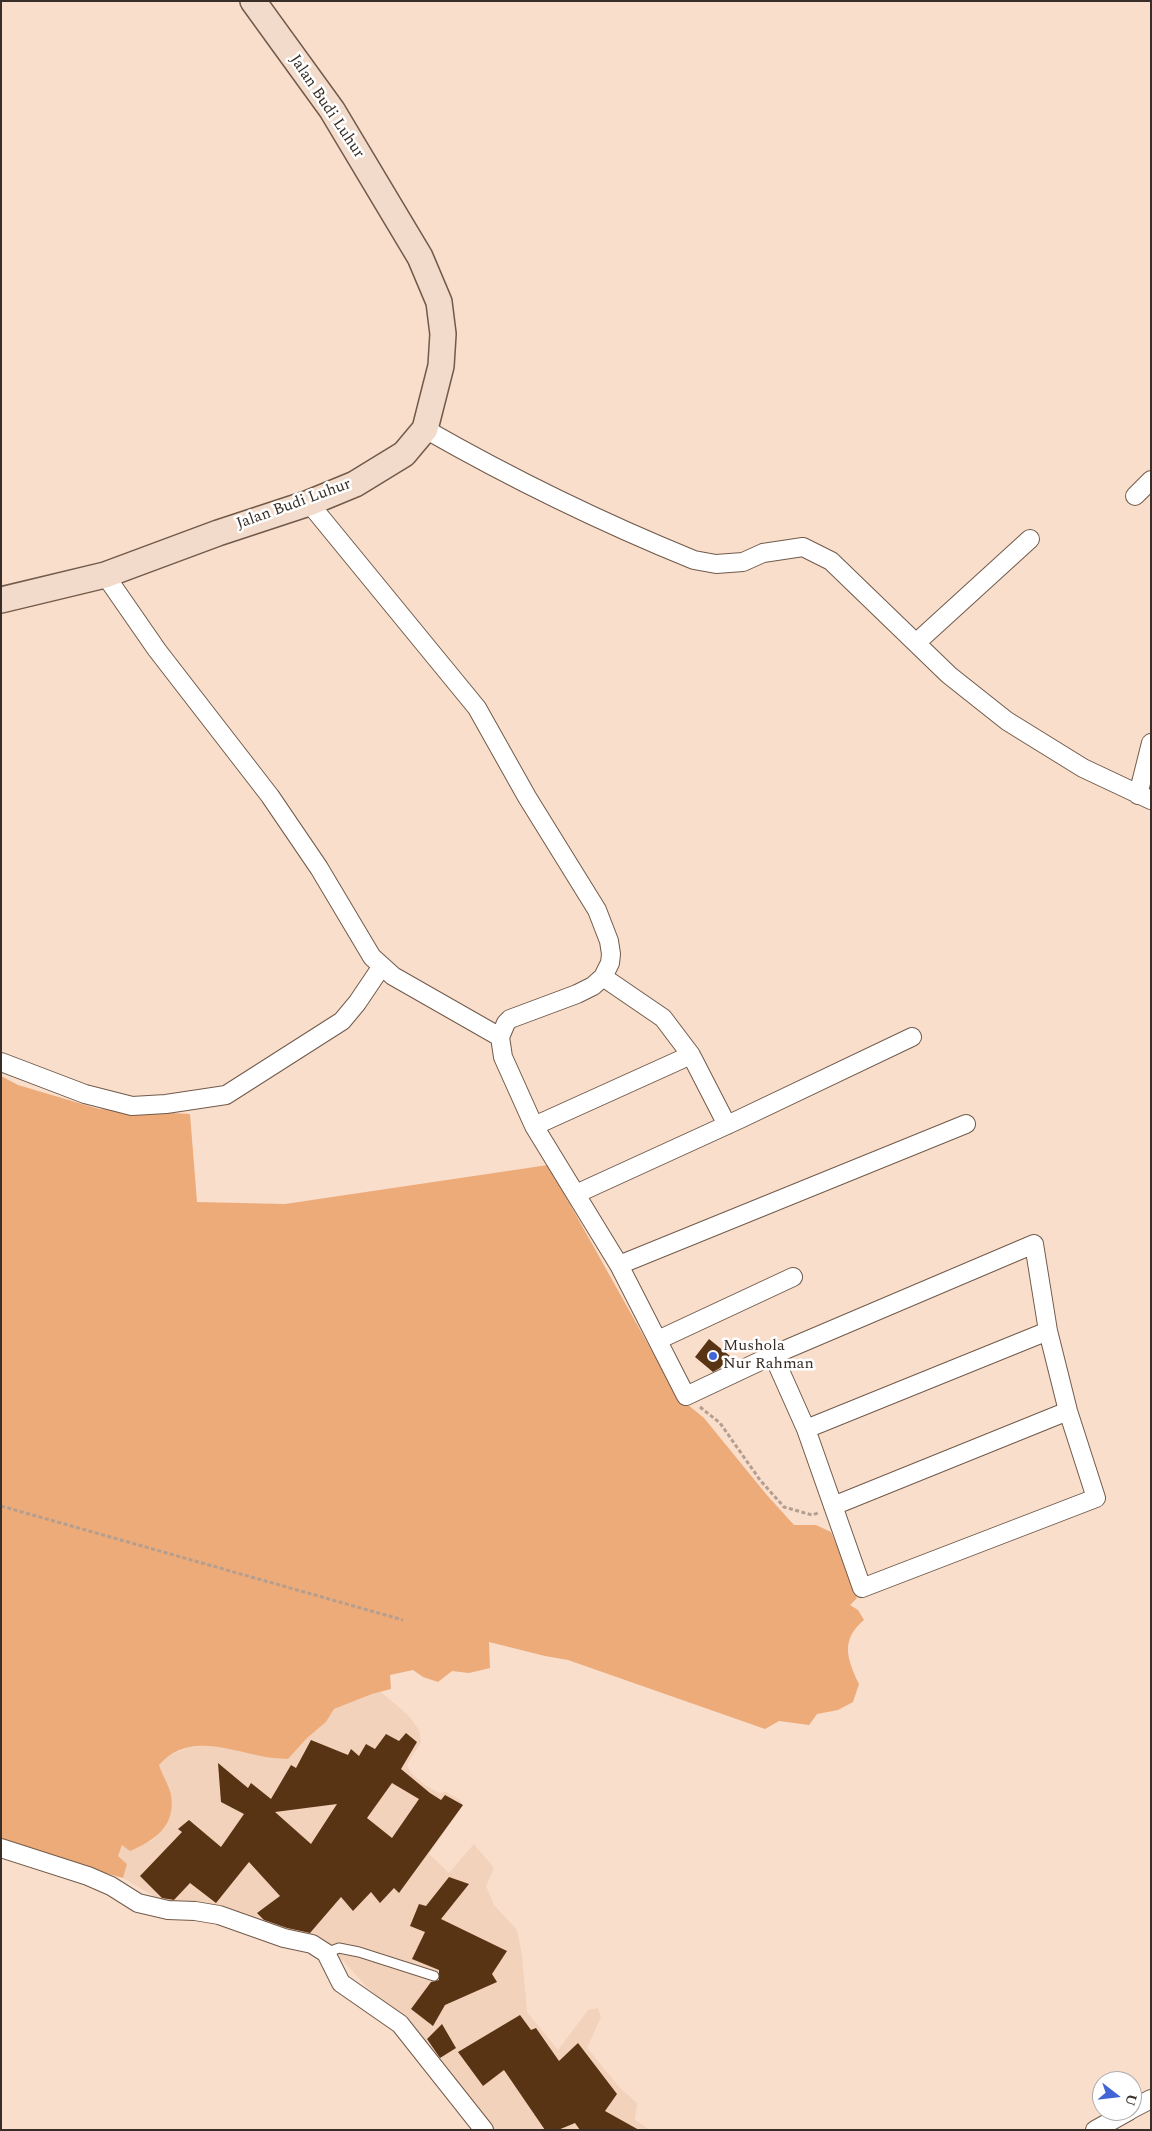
<!DOCTYPE html>
<style>
body{margin:0}
#map{position:relative;width:1152px;height:2131px;overflow:hidden;background:#f9decc;font-family:Spectral,serif}
canvas{display:block}
.frame{position:absolute;inset:0;border:2px solid #382e27;pointer-events:none}
.north{position:absolute;left:1092px;top:2071px;width:50px;height:50px;box-sizing:border-box;background:#fff;border:1px solid #afaba9;border-radius:50%;rotate:106deg;font-size:14px;font-weight:700;line-height:20px;text-align:center;color:#382e27}
.north::after{content:'';display:block;margin:auto;width:18px;height:22px;background:#4165d7;clip-path:polygon(50% 0,100% 100%,50% 72%,0 100%)}
</style>
<div id="map">
<canvas width="1152" height="2131"></canvas>
<div class="frame"></div>
<div class="north">U</div>
</div>
<script>
const g = document.querySelector('canvas').getContext('2d');
g.lineJoin = 'round';
function fill(path, color) { g.fillStyle = color; g.fill(path, 'evenodd'); }
function strokePath(path, color, width, dash) { g.strokeStyle = color; g.lineWidth = width; g.lineCap = dash ? 'butt' : 'round'; g.setLineDash(dash || []); g.stroke(path); }
function label(font, color, halo, rows, align = 'center') {
  g.font = font + ' Spectral,serif'; g.lineWidth = 5; g.setLineDash([]); g.textBaseline = 'middle'; g.strokeStyle = halo; g.fillStyle = color; for (const [text, x, y, turn = 0] of rows) {
    g.save(); g.translate(x, y); g.rotate((+turn || 0) * Math.PI / 180); g.textAlign = isNaN(turn) ? turn : align; if (halo) g.strokeText(text, 0, 0); g.fillText(text, 0, 0); g.restore();
  }
}
const built = new Path2D(`
 M381,1692L408,1715L419,1730L421,1742L407,1765L410,1772L425,1785L439,1793L446,1792L460,1800L463,1805L429,1854L449,1873L474,1844L494,1868L486,1886L494,1905L517,1930L522,1955L527,2012L558,2050L588,2010L598,2008L601,2017L587,2048L620,2088L637,2103L635,2120L650,2130H488L414,2033L366,1986L343,1961L304,1939L169,1905L123,1878L127,1864L118,1856L122,1845L152,1841L160,1831L171,1795L158,1765L167,1756L190,1747L216,1745L288,1759L307,1738L326,1722L334,1709L372,1694Z`);
const green = new Path2D(`
 M1,1076L18,1085L99,1109L190,1114L197,1202L285,1204L548,1165L677,1396L704,1418L766,1494L794,1525H816L831,1532C841,1554 847,1576 857,1598L850,1605L858,1610L864,1620C840,1640 847,1659 859,1684L853,1702L838,1710L817,1714L809,1725L779,1721L765,1729L568,1660L545,1656L489,1642L490,1668L469,1673L452,1671L438,1682L423,1677L413,1670L390,1675L391,1689L372,1694L334,1709L326,1722L307,1738L288,1759C279,1758 269,1758 261,1756C225,1749 187,1733 159,1765C162,1775 169,1785 171,1795C176,1826 155,1840 130,1851L122,1845L118,1856L127,1864L123,1878L59,1860L1,1840Z`);
const building = new Path2D(`
 M709,1339L730,1356L720,1368L713,1372L695,1357Z
 M406,1733L417,1742L401,1769L430,1793L441,1800L445,1795L463,1805L399,1893L394,1888L380,1903L371,1892L353,1911L341,1897L310,1933L287,1928L264,1920L257,1913L280,1896L249,1862L216,1903L190,1883L174,1900L162,1898L140,1876L182,1832L178,1829L189,1820L221,1847L244,1814L221,1802L218,1763L248,1788L251,1783L271,1799L291,1765L296,1768L311,1740L348,1755L351,1749L359,1756L366,1744L375,1749L386,1734L399,1741ZM392,1783L419,1799L392,1838L367,1818ZM337,1804L311,1844L275,1812Z
 M449,1877L469,1884L441,1919L507,1951L492,1974L497,1982L445,2005L433,2026L411,2009L431,1982L439,1980V1970L412,1959L425,1932L410,1926L419,1904L426,1906Z
 M520,2015L531,2030L536,2028L559,2061L578,2043L617,2094L605,2111L639,2130H580L575,2123L558,2130H545L504,2070L483,2086L458,2052Z
 M442,2024L456,2048L440,2058L427,2039Z`);
const path = new Path2D(`
 M700,1407L720,1423L760,1480L784,1507L812,1515L818,1513
 M1,1506L403,1620`);
const lane = new Path2D(`
 M326,1953L339,1948L359,1952L434,1976`);
const street = new Path2D(`
 M425,429C509,477 603,523 694,560L716,564L743,562L763,553L803,547L831,561L949,675L1007,721L1083,768L1151,800
 M1135,496L1151,480
 M309,503L477,708L527,797L597,910L609,941L611,954L610,963L603,977L593,986L577,994L510,1019L506,1023L500,1037L503,1057L534,1126L619,1265L686,1396L773,1355L1034,1244L1048,1331L1068,1411L1096,1498L862,1588L806,1429L773,1355
 M105,575L157,650L270,796L319,868L372,957L393,976L500,1037
 M916,643L1030,539
 M1138,795L1151,743
 M603,977L663,1018L691,1055
 M1,1062L85,1094L132,1106L166,1104L226,1095L342,1021L357,1003L382,966
 M534,1126L691,1055L727,1125
 M576,1194L740,1119L912,1037
 M619,1265L966,1124
 M658,1340L793,1277
 M806,1429L1048,1331
 M833,1506L1068,1411
 M1,1848L88,1876L111,1886L138,1903L168,1910L195,1911L219,1915L284,1938L312,1944L326,1953L341,1983L400,2024L484,2130
 M1132,2109L1151,2099
 M1095,2130L1129,2111`);
const secondary = new Path2D(`
 M1,600L105,575L218,533L309,503L355,484L404,454L425,429L441,366L443,334L439,302L420,257L332,110L253,1`);
const markers = [
 [713,1356,5,"#4165d7"]
];
const streetNames = [
 ["Jalan Budi Luhur",326,107,56],
 ["Jalan Budi Luhur",294,505,-20]
];
const poiNames = [
 ["Mushola",723,1347],
 ["Nur Rahman",723,1365]
];
fill(built, '#f2d2ba');
fill(green, '#edab79');
fill(building, '#583314');
strokePath(lane, '#715a4a', 11);
strokePath(street, '#715a4a', 20);
strokePath(secondary, '#715a4a', 28);
strokePath(path, '#b39e90', 3, [4, 2.5]);
strokePath(lane, '#fff', 9);
strokePath(street, '#fff', 18);
strokePath(secondary, '#f2dbca', 25);
for (const [x, y, r, color] of markers) { const dot = new Path2D(); dot.arc(x, y, r, 0, 2 * Math.PI); g.fillStyle = color; g.fill(dot); strokePath(dot, '#fff', 2); }
label('16px', '#382e27', '#fff', streetNames);
label('16px', '#382e27', '#fff', poiNames, 'left');
</script>
